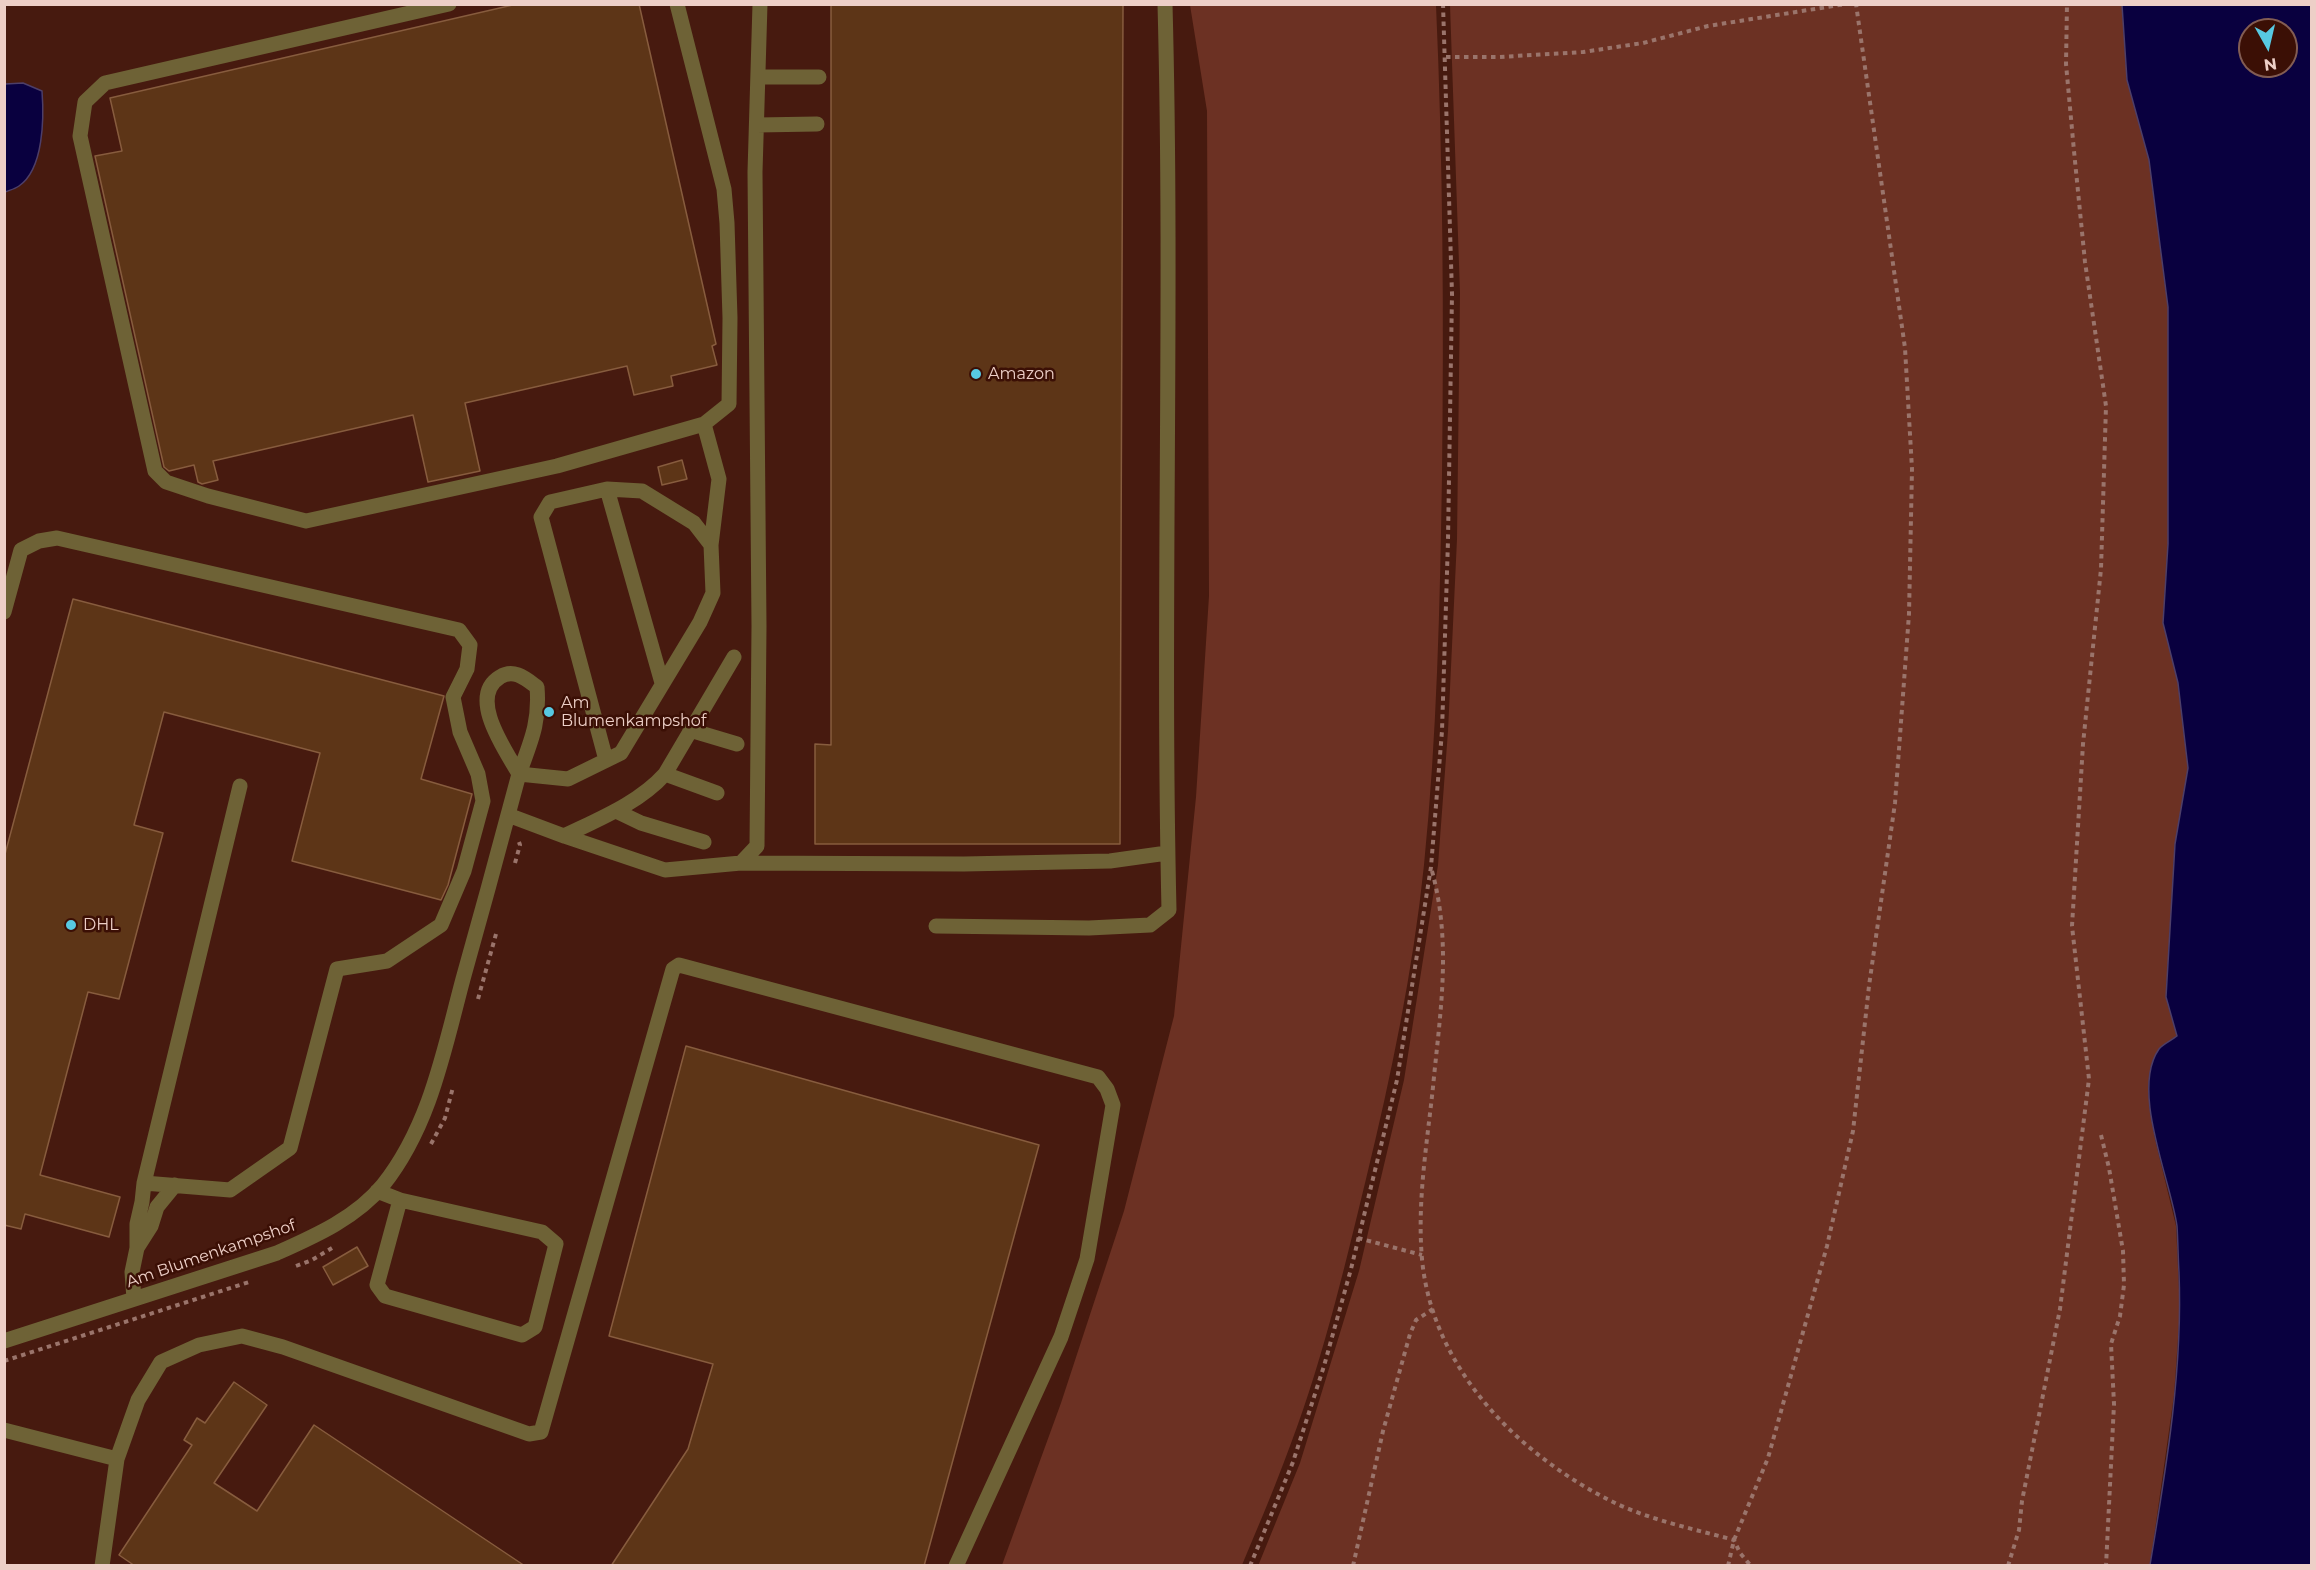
<!DOCTYPE html>
<style>
body{margin:0}
#map{position:relative;width:2316px;height:1570px;overflow:hidden;background:#471a0f;font-family:Montserrat,sans-serif}
canvas{display:block}
.frame{position:absolute;inset:0;border:6px solid #edcfc7;pointer-events:none}
.north{position:absolute;left:2238px;top:18px;width:60px;height:60px;box-sizing:border-box;background:#3b0f05;border:2px solid #825c53;border-radius:50%;rotate:172deg;font-size:16px;font-weight:700;line-height:24px;text-align:center;color:#edcfc7}
.north::after{content:'';display:block;margin:auto;width:21px;height:27px;background:#57c9e2;clip-path:polygon(50% 0,100% 100%,50% 72%,0 100%)}
</style>
<div id="map">
<canvas width="2316" height="1570"></canvas>
<div class="frame"></div>
<div class="north">N</div>
</div>
<script>
const g = document.querySelector('canvas').getContext('2d');
g.lineJoin = 'round';
function fill(path, color) { g.fillStyle = color; g.fill(path, 'evenodd'); }
function strokePath(path, color, width, dash) { g.strokeStyle = color; g.lineWidth = width; g.lineCap = dash ? 'butt' : 'round'; g.setLineDash(dash || []); g.stroke(path); }
function label(font, color, halo, rows, align = 'center') {
  g.font = font + ' Montserrat,sans-serif'; g.lineWidth = 5; g.setLineDash([]); g.textBaseline = 'middle'; g.strokeStyle = halo; g.fillStyle = color; for (const [text, x, y, turn = 0] of rows) {
    g.save(); g.translate(x, y); g.rotate((+turn || 0) * Math.PI / 180); g.textAlign = isNaN(turn) ? turn : align; if (halo) g.strokeText(text, 0, 0); g.fillText(text, 0, 0); g.restore();
  }
}
const green = new Path2D(`
 M1190,5H1436C1443,161 1444,318 1442,475C1440,605 1437,736 1424,865C1413,971 1391,1076 1366,1179C1343,1274 1320,1371 1284,1462C1271,1497 1256,1531 1242,1565H1002L1061,1403L1124,1211L1174,1016L1196,797L1209,596L1207,111Z
 M1450,5H2122L2127,80L2149,160L2168,307V544L2163,623L2178,683L2188,768L2175,844L2166,997L2177,1036L2160,1048L2149,1100L2155,1139L2176,1226L2180,1310L2174,1395L2150,1565L1258,1566L1300,1463L1359,1271L1404,1080L1438,865L1448,731L1457,539L1460,293Z`);
const water = new Path2D(`
 M2122,5H2311V1565H2150C2166,1469 2183,1370 2179,1272C2178,1257 2178,1241 2177,1226C2171,1181 2130,1090 2159,1049C2163,1044 2172,1040 2177,1036L2166,997L2175,844L2188,768L2178,683L2163,623L2168,544V307L2149,160L2127,80ZM2250,30H2286V66H2250Z
 M23,83L42,91C44,117 44,169 19,186C15,189 10,190 5,192V84Z`);
const building = new Path2D(`
 M517,4H639L716,344L712,346L717,365L671,376L673,386L634,395L627,366L465,403L480,471L428,482L413,415L213,461L218,480L202,484L198,482L194,465L169,471L164,467L95,156L122,151L110,98Z
 M831,4H1123L1120,844H815V744L831,745Z
 M682,460L687,479L662,485L658,467Z
 M73,599L444,696L421,779L472,794L448,885L441,900L292,861L320,753L164,712L134,825L163,833L119,999L88,992L40,1175L120,1197L109,1237L25,1214L21,1229L4,1225V858Z
 M686,1046L1039,1145L924,1566H611L688,1449L713,1364L609,1336Z
 M357,1247L368,1266L333,1285L323,1267Z
 M234,1382L267,1405L214,1483L257,1511L314,1425L525,1566H135L119,1555L192,1445L184,1440L197,1418L205,1423Z`);
const path = new Path2D(`
 M1446,57H1499L1583,52L1643,43L1708,26L1846,4
 M515,863L520,845L519,842
 M1432,871C1452,944 1440,1013 1433,1087C1427,1144 1417,1201 1422,1259C1432,1368 1518,1455 1613,1502C1650,1520 1694,1529 1734,1540L1740,1553L1751,1566
 M478,999L496,934
 M2101,1135L2109,1168L2123,1251L2124,1285L2120,1316L2111,1344L2114,1404L2106,1566
 M431,1144L445,1118L453,1087
 M1358,1238L1422,1255
 M296,1266L312,1260L332,1248
 M4,1361L249,1282
 M1250,1566L1293,1462L1324,1366L1351,1269L1397,1080L1431,867L1442,731L1448,540L1452,294L1443,4
 M1353,1566L1383,1431L1410,1334L1416,1320L1433,1309
 M1728,1566L1734,1540L1768,1458L1827,1246L1853,1131L1869,986L1895,803L1909,614L1912,469L1905,348L1856,4
 M2008,1566L2019,1530L2022,1501L2060,1309L2089,1079L2072,926L2083,744L2101,569L2106,406L2085,262L2074,151L2066,64L2067,4`);
const minor = new Path2D(`
 M449,4L105,83L85,102L80,136L155,471L166,482L208,496L306,521L557,466L704,424L729,404L730,318L727,223L724,189L677,4
 M758,77H819
 M757,125L817,124
 M704,424L719,479L711,545
 M607,489L662,683
 M4,612L21,550L39,541L57,538L459,630L470,645L467,669L453,697L460,732L478,774L483,801L464,871L441,925L387,961L337,969L290,1148L230,1190L144,1183L240,786
 M690,730L737,744
 M519,774L568,779L621,753L700,622L713,593L711,545L694,523L642,491L607,489L550,502L541,517L606,760
 M665,774L717,793
 M616,811L641,823L704,842
 M508,815L564,836C599,819 639,803 665,774L734,657
 M564,836L665,870L741,863L757,846L759,626L755,172L760,4
 M741,863L964,864L1110,861L1167,853
 M936,926L1089,928L1150,925L1169,910C1162,608 1173,306 1165,4
 M377,1191L400,1200L542,1232L556,1244L535,1327L522,1335L385,1296L377,1285L400,1200
 M137,1248L151,1226L157,1207L175,1185
 M134,1299L132,1272L137,1248V1224L142,1202L144,1183
 M4,1341L277,1253C315,1236 356,1218 383,1185C430,1126 444,1050 463,979C482,911 501,842 519,774C531,741 540,722 537,687C526,679 514,668 500,677C467,697 506,751 519,774
 M4,1430L117,1459
 M102,1566L117,1459L138,1400L161,1362L199,1345L242,1336L283,1347L529,1434L541,1432L673,969L679,965L1098,1077L1107,1089L1113,1105L1087,1259L1061,1337L956,1566`);
const markers = [
 [976,374,6,"#57c9e2"],
 [549,712,6,"#57c9e2"],
 [71,925,6,"#57c9e2"]
];
const poiNames = [
 ["Amazon",988,374],
 ["Am",561,703],
 ["Blumenkampshof",561,721],
 ["DHL",83,925]
];
const streetNames = [
 ["Am Blumenkampshof",211,1254,-19]
];
fill(green, '#6c3123');
fill(water, '#09003f');
strokePath(water, '#4d3e68', 1.5);
fill(building, '#5d3517');
strokePath(building, '#875c3e', 1.5);
strokePath(path, '#9a746b', 4, [4.5, 4.5]);
strokePath(minor, '#6e6236', 15);
for (const [x, y, r, color] of markers) { const dot = new Path2D(); dot.arc(x, y, r, 0, 2 * Math.PI); g.fillStyle = color; g.fill(dot); strokePath(dot, '#3b0f05', 2); }
label('16px', '#edcfc7', '#3b0f05', poiNames, 'left');
label('16px', '#edcfc7', '#3b0f05', streetNames);
</script>
